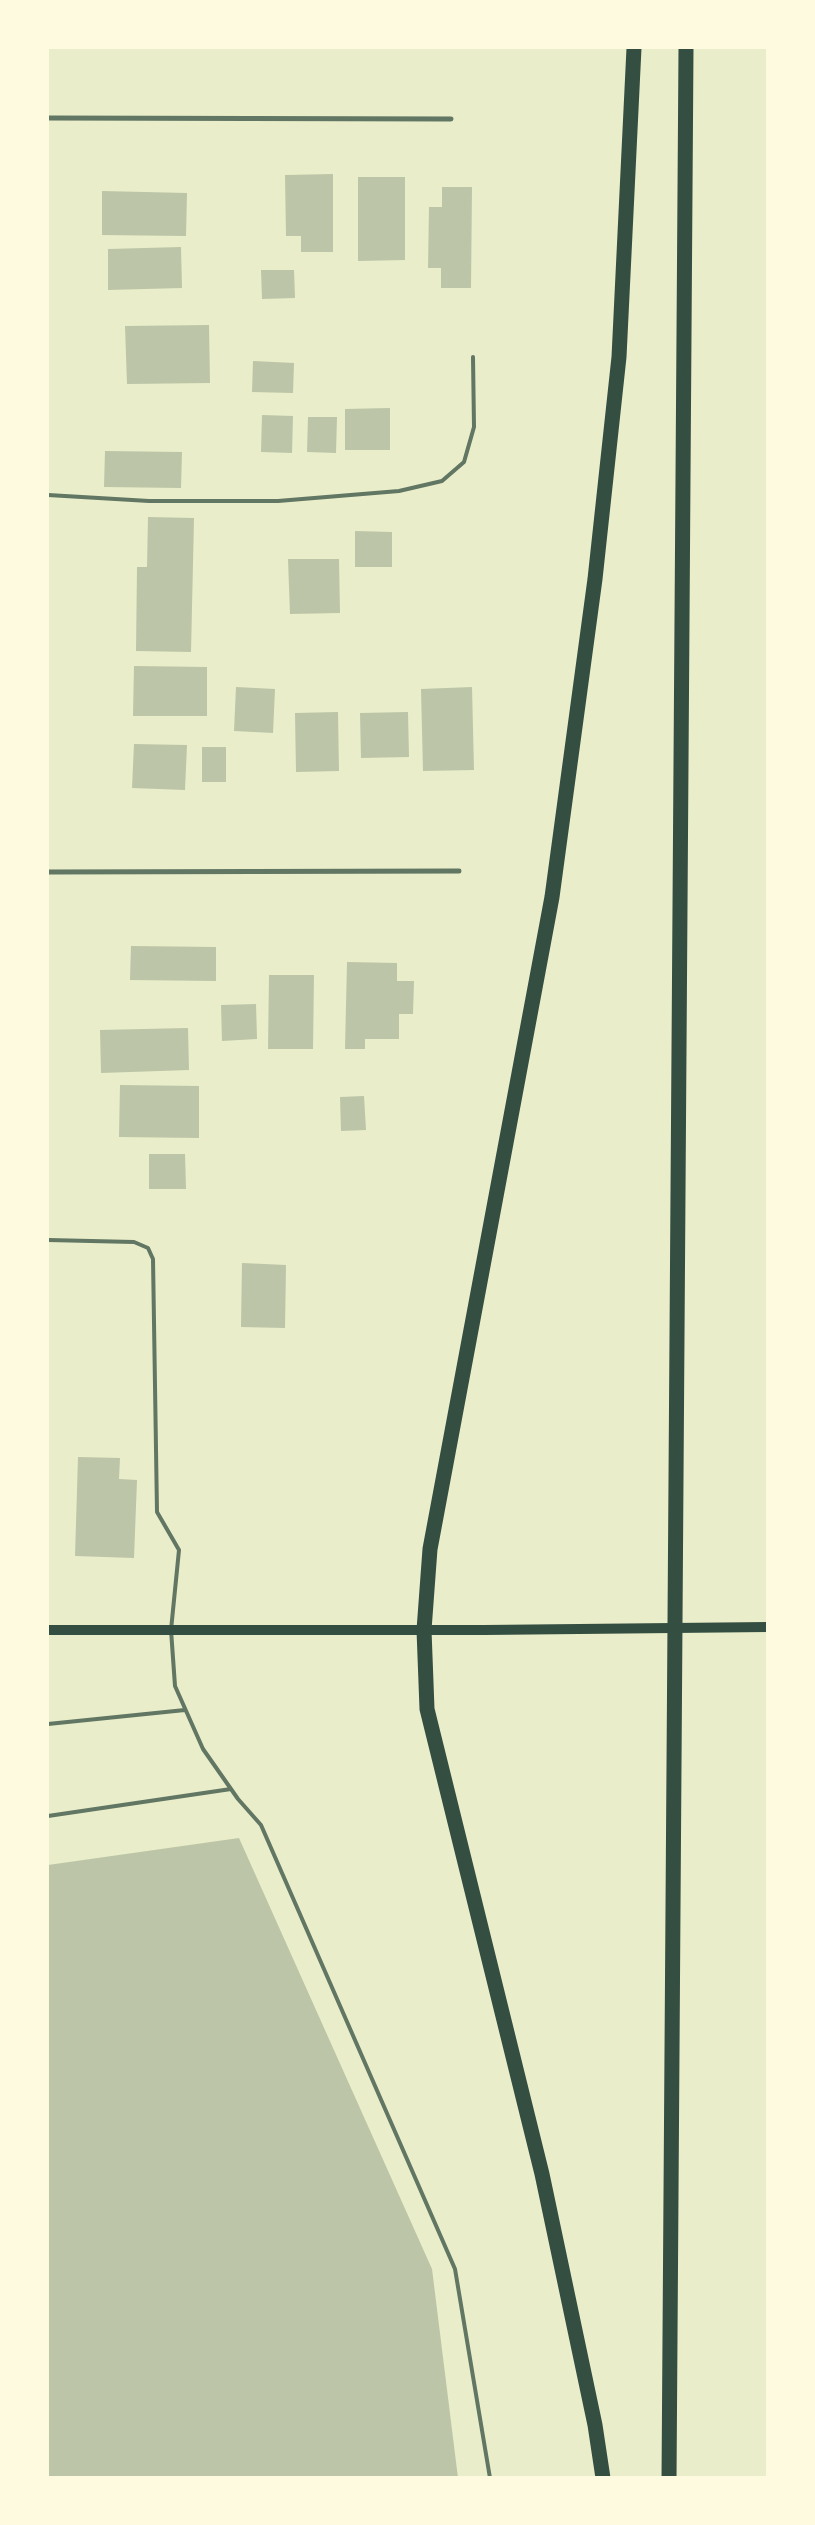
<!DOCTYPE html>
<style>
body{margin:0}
#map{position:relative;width:815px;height:2525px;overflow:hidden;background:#e9edc9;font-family:"PT Sans Narrow",sans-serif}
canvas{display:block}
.frame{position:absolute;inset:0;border:49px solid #fefae0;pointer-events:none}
</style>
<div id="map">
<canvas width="815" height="2525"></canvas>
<div class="frame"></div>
</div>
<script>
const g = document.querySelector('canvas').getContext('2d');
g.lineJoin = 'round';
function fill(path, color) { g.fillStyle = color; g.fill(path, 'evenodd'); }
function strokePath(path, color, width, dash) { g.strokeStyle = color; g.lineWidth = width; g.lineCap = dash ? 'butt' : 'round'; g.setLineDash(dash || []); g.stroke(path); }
const building = new Path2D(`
 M333,174V252H301V236H286L285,175Z
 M358,177H405V260L358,261Z
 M442,187H472L471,288H441V268H428L429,207H442Z
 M102,191L187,193L186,236L102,235Z
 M181,247L182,288L108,290V249Z
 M261,270H294L295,298L262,299Z
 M209,325L210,383L127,384L125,326Z
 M253,361L294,363L293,393L252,392Z
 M390,408V450H345V409Z
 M262,415L293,416L292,453L261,452Z
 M308,417H337L336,453L307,452Z
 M105,451L182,452L181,488L104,487Z
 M148,517L194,518L191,652L136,651L137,567H147Z
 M355,531L392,532V567H355Z
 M288,559H339L340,613L290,614Z
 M134,666L207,667V716H133Z
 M236,687L275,689L273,733L234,731Z
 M472,687L474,770L423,771L421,689Z
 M338,712L339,771L296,772L295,713Z
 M408,712L409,757L361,758L360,713Z
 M134,744L187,745L185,790L132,788Z
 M202,747H226V782H202Z
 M131,946L216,947V981L130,980Z
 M347,962L397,963V981H414L413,1014H399V1039H365V1049H345Z
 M269,975H314L313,1049H268Z
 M256,1004L257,1039L222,1041L221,1005Z
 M188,1028L189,1070L101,1073L100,1030Z
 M120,1085L199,1086V1138L119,1137Z
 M364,1096L366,1130L341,1131L340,1097Z
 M149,1154H185L186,1189H149Z
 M242,1263L286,1265L285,1328L241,1327Z
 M78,1457L120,1458L119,1479L137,1480L134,1558L75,1556Z
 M239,1838L432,2269L458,2478H48V1865Z`);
const service = new Path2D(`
 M48,495L149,501H278L399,491L442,481L464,462L474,427L473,357
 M48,1240L134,1242L148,1248L153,1259L157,1512L179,1550L171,1630L175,1686L203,1749L238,1799L261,1825L455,2269L490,2478
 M48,1724L185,1710
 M48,1816L231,1789`);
const minor = new Path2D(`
 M48,118L451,119
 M48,872L459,871`);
const secondary = new Path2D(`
 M48,1630H484L768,1627`);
const motorway = new Path2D(`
 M603,2478L595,2425L542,2174L427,1709L424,1630L430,1549L552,897L595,579L619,357L634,48
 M669,2478L686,48`);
fill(building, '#bcc5a7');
strokePath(service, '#617663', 4);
strokePath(minor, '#617663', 5);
strokePath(secondary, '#344e41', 10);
strokePath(motorway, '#344e41', 15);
</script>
